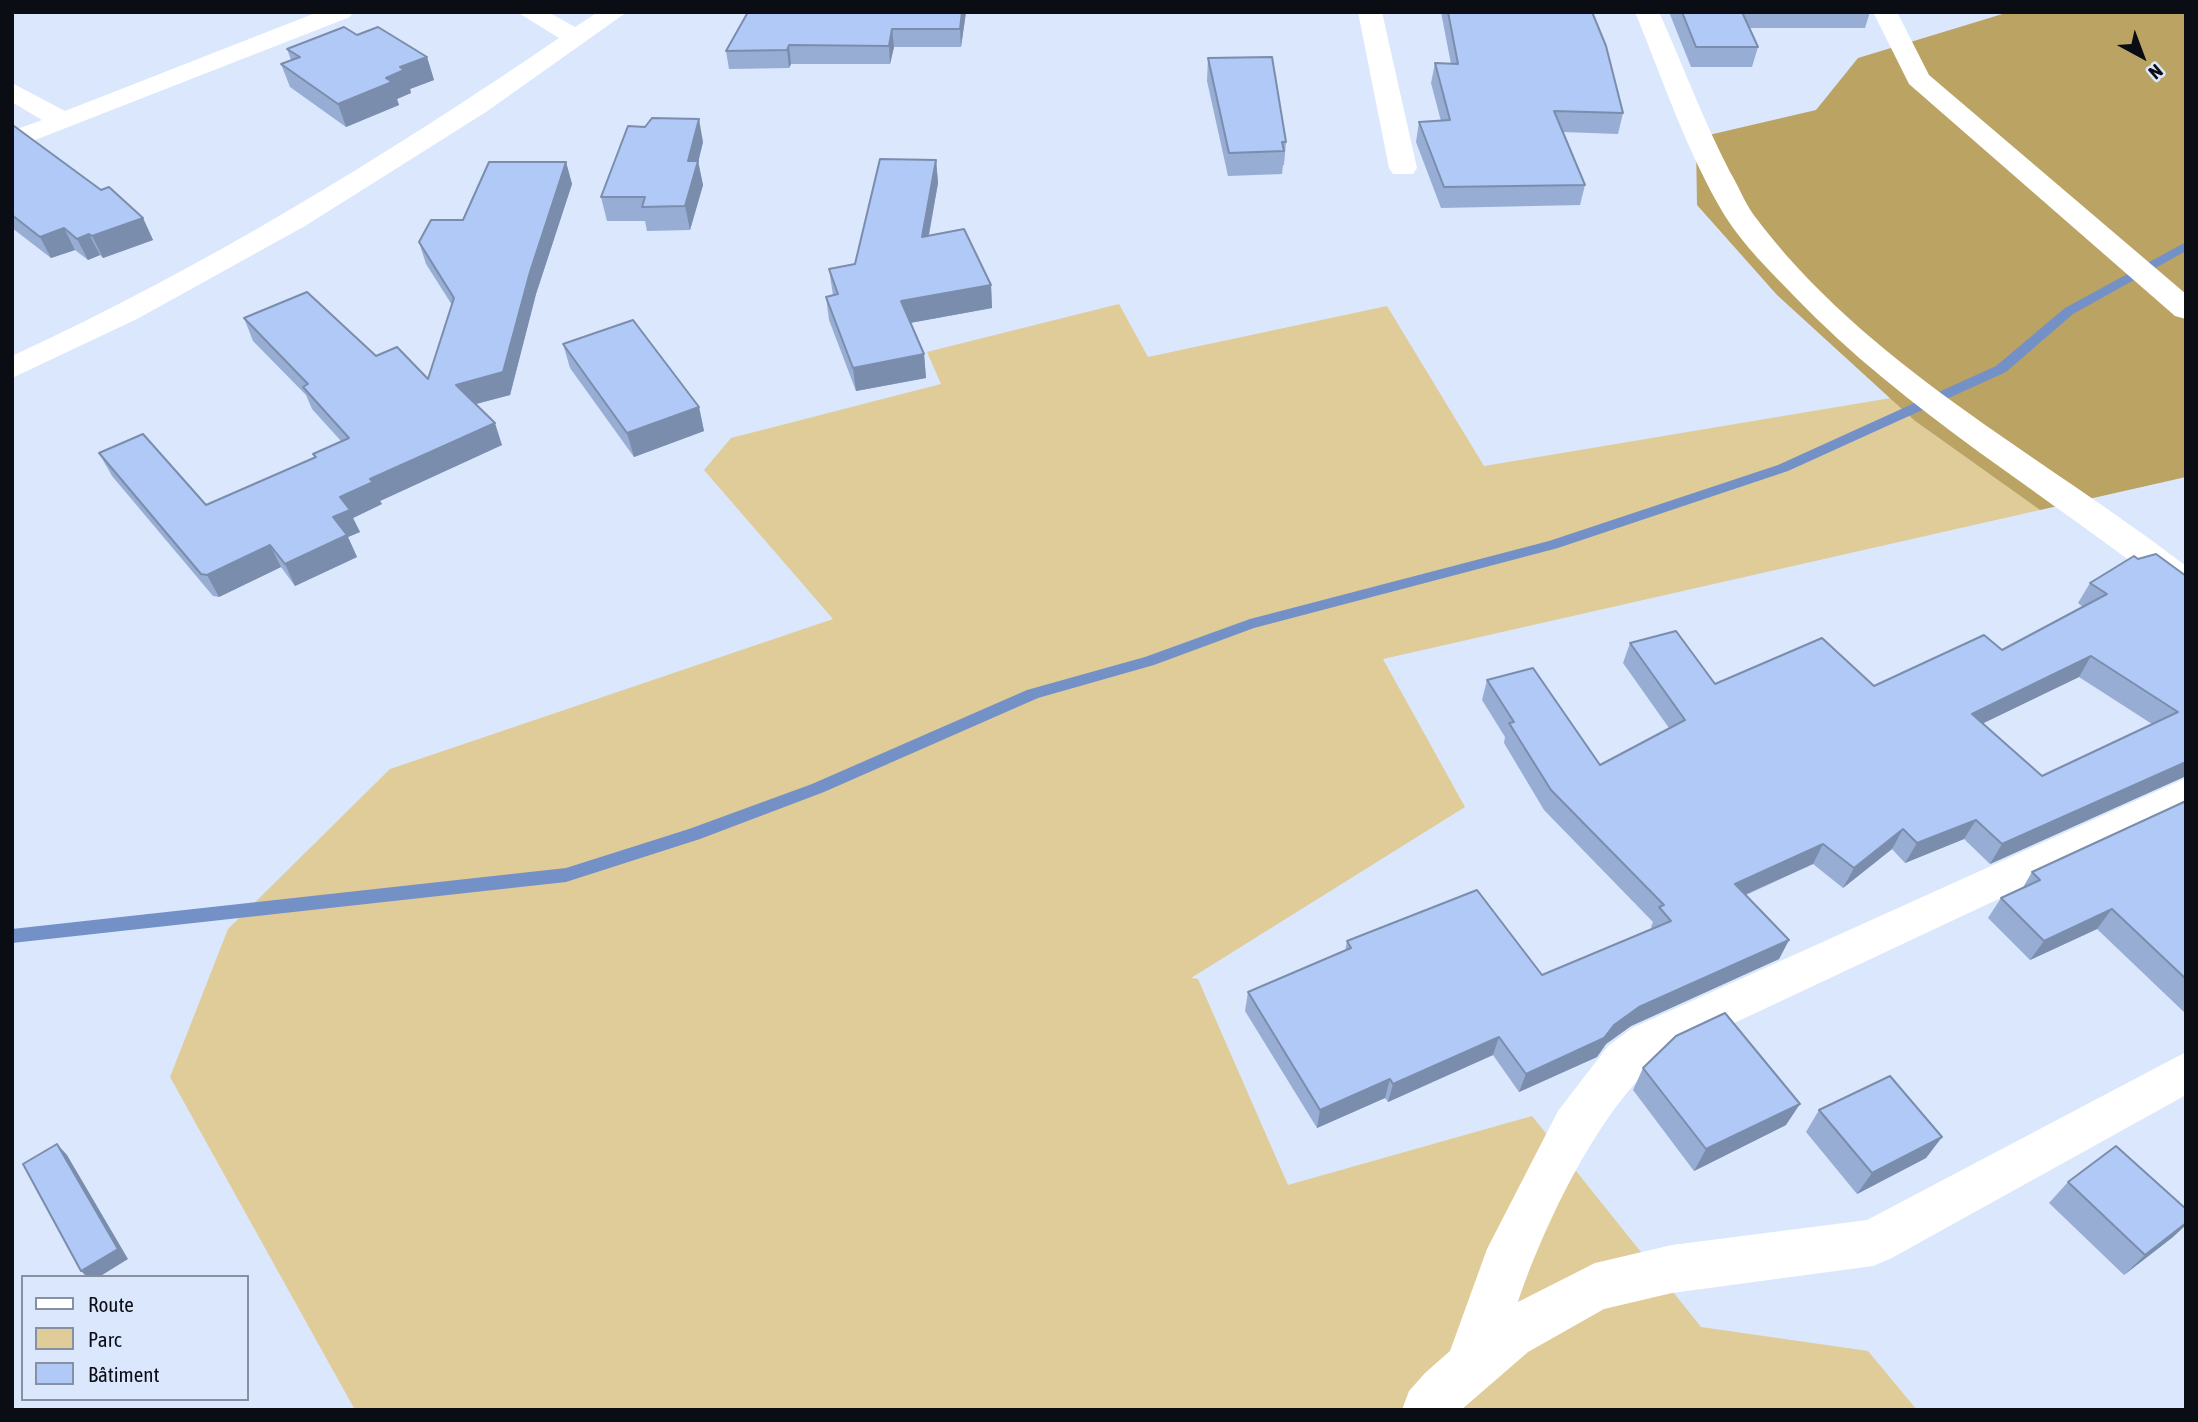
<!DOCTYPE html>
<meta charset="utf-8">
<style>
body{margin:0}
#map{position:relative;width:2198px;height:1422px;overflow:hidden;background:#dae7fc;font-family:"Asap Condensed",sans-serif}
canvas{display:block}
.frame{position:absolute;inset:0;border:14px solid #0a0e14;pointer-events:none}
.legend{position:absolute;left:21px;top:1275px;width:228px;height:126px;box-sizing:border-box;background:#dae7fc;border:2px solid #87909f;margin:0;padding:9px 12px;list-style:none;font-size:21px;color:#0a0e14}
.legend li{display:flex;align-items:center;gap:14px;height:35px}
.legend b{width:35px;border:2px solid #87909f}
.north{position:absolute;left:2107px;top:21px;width:70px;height:70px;-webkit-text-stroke:5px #dae7fc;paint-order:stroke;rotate:139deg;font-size:19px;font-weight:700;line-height:28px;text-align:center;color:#0a0e14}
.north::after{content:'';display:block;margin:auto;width:24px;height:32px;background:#0a0e14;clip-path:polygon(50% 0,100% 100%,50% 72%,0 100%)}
</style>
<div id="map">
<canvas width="2198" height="1422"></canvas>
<div class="frame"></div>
<ul class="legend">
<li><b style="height:9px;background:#fff"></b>Route</li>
<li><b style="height:19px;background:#e0cc98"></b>Parc</li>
<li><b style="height:19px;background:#b0c9f6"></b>Bâtiment</li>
</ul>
<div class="north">N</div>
</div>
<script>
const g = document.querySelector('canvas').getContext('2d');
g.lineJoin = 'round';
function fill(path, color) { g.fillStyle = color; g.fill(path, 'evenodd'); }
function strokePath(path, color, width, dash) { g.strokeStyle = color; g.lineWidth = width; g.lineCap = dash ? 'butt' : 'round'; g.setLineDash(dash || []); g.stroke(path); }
const green = new Path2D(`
 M1119,304L1148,357L1387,306L1484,466L1891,398L1915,421L2040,510L1383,659L1465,807L1191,978L1198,979L1288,1185L1532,1116L1701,1327L1868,1351L1917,1410H355L170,1077L228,929L390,769L833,619L704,470L731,438L941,384L927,352Z`);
const forest = new Path2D(`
 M2009,12H2186V477L2040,510L1915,421L1777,295L1697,205L1696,138L1816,110L1858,58Z`);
const stream = new Path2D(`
 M2186,242V251L2073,314L2006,372L1788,471L1558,548L1254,628L1154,665L1038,698L824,792L700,839L566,882L12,943V929L566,868L689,829L812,784L1027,690L1145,657L1250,619L1549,541L1778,465L1996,366L2065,308Z`);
const minor = new Path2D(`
 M318,12H353L350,17L12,149V131L42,120L12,102V83L65,111Z
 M517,12H548L575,27L598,12H627L486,112L305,226L137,319L12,378V356C205,267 384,157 559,38Z
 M1358,12H1382L1417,168L1413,174H1393L1389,168Z
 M1635,12H1659C1683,65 1703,120 1730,172C1738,185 1744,201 1753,214C1865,365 2039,453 2186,566V597L2173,594C2047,494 1906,413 1794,296C1771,272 1743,245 1725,216C1687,153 1663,80 1635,12Z
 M1873,12H1897L1929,75L2186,294V319L2175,316L1909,84Z
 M2186,778V811L1664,1056C1601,1104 1543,1227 1518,1302L1595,1263L1672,1245L1867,1220L2186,1052V1095L1890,1259L1873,1266L1672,1293L1604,1309L1528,1352L1461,1410H1402L1409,1391L1425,1373L1450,1351L1487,1249L1558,1111L1608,1046L1632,1028Z`);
const wall = new Path2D(`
 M748,12H966L961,47H894L890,64H791L789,68L729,69L726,51Z
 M1441,12H1592L1623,113L1618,134L1563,132L1585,185L1580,205L1441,208L1416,142L1419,122L1441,121L1431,83L1435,63L1451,64Z
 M1669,12H1870L1865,28H1749L1758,47L1752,67H1691Z
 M357,35L427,57L434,80L410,89L411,93L397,99L399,105L346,127L290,87L281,64L291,60L287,49Z
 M1208,58L1286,142L1284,165H1283L1282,174L1228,176L1207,81Z
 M12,126L101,190L143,218L153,240L103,258L100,255L88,260L75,250L51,258L12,228Z
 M703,142L698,161L703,185L690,230L647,231L645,221H607L601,197Z
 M936,160L938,183L929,236L991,285L992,308L910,323L924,354L926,378L856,391L829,320L826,297L833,295L829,269L855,264Z
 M566,162L572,184L536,294L510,395L476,404L502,445L380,501L382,504L353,518L360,532L348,537L357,557L295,586L281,567L219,597L213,596L112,476L99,453L206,505L315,458L313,454L341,441L312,409L306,395L253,341L244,318L376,356L428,379L452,305L426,264L419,242L463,220Z
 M563,344L699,407L704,431L634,457L570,368Z
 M2156,554L2186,776L1990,864L1964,839L1905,863L1892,849L1843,888L1813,864L1746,895L1789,940L1779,959L1631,1026L1606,1044L1597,1057L1519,1092L1493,1055L1388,1102L1385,1098L1317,1128L1245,1011L1248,992L1345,951L1347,941L1542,975L1653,929L1651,927L1653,922L1544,810L1504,743L1505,737L1482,700L1487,680L1600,765L1669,728L1623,663L1630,643L1715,684L1874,686L2002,650L2083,607L2078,603L2090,583L2138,559ZM2079,677L2152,724L2042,776L1983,723Z
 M2186,801V1014L2097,929L2030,960L1988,918L2001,898L2022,889L2032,872Z
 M1643,1068L1786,1125L1694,1171L1633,1090Z
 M1819,1110L1942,1137L1926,1158L1857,1194L1806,1132Z
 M2068,1182L2173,1237L2124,1275L2049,1203Z`);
const shadedWall = new Path2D(`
 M962,12H966L961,47L960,29Z
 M892,29L894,47L890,64L889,46Z
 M789,45L791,64L789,68L787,50Z
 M427,57L434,80L410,89L411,93L397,99L399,105L346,127L338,104L386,78L400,67Z
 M699,119L703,142L697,167L698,161L703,185L690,230L685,206L688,161Z
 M936,160L938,183L924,260L922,237Z
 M566,162L572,184L536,294L510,395L464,407L456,385L530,272Z
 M143,218L153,240L103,258L92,236Z
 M64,228L75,250L51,258L40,237Z
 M89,234L100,255L88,260L77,239Z
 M991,285L992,308L904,324L901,301Z
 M924,354L926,378L856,391L853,368Z
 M699,407L704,431L634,457L627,433Z
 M495,423L502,445L380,501L382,504L353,518L360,532L348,537L357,557L295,586L285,564L333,517L340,497L370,479Z
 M270,545L281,567L219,597L207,575Z
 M2091,656L2079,677L1961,734L1972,714Z
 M2186,762V776L1990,864L2002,844Z
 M1976,820L1964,839L1905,863L1917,843Z
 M1903,829L1892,849L1843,888L1854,868Z
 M1823,844L1813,864L1726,903L1735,884Z
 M2112,909L2097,929L2030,960L2044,941Z
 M1789,940L1779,959L1631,1026L1606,1044L1597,1057L1519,1092L1526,1074L1614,1025L1639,1007Z
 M1499,1037L1493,1055L1388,1102L1393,1084Z
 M1390,1079L1385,1098L1317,1128L1320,1110Z
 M1800,1104L1786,1125L1694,1171L1706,1149Z
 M1942,1137L1926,1158L1857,1194L1872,1173Z
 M57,1144L67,1155L128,1259L99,1277H87L81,1271Z
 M2186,1223V1225L2173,1237L2124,1275L2145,1255Z`);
const building = new Path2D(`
 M748,12H962L960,29H892L889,46L789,45L787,50L726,51Z
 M1448,12H1592L1606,46L1623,113L1554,111L1585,185L1444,187L1419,122L1450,120L1435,63L1458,64Z
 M1682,12H1742L1758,47H1696Z
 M344,27L357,35L378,27L427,57L400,67L404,70L386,78L392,82L338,104L281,64L300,57L287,49Z
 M1272,57L1286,142H1282L1284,151L1229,153L1208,58Z
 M652,118L699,119L688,161H698L685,206L642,207L645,197H601L628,126L645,127Z
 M12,126H14L101,190L109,187L143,218L92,236L89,234L77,239L64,228L40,237L12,215Z
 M880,159L936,160L922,237L964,229L991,285L901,301L924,354L853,368L826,297L838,294L829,269L855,264Z
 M489,162H566L530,272L503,372L456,385L495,423L370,479L373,482L340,497L350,510L333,517L347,535L285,564L270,545L207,575L201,574L99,453L143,434L206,505L316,457L313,454L349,438L303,387L308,384L244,318L307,292L376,356L397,347L428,379L454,298L419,242L431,220H463Z
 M633,320L699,407L627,433L563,344Z
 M2156,554L2186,576V762L2002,844L1976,820L1917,843L1903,829L1854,868L1823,844L1735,884L1789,940L1639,1007L1614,1025L1604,1038L1526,1074L1499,1037L1393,1084L1390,1079L1320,1110L1248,992L1351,948L1347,941L1477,890L1542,975L1671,921L1659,907L1664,905L1551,790L1509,723L1514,722L1487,680L1533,668L1600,765L1685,720L1630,643L1676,631L1715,684L1822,638L1874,686L1984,635L2002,650L2107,594L2090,583L2134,556L2138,559ZM2091,656L2178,712L2042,776L1972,714Z
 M2186,801V979L2112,909L2044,941L2001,898L2040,880L2032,872Z
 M1725,1013L1800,1104L1706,1149L1643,1068L1676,1036Z
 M1890,1076L1942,1137L1872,1173L1819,1110Z
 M57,1144L118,1249L81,1271L23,1164Z
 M2116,1146L2186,1209V1223L2145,1255L2068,1182Z`);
fill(green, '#e0cc98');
fill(forest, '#bba364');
fill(stream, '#7391c6');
fill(minor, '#fff');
fill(wall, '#97add4');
fill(shadedWall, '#7b8dac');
fill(building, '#b0c9f6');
strokePath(building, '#7b8dac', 2);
</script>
